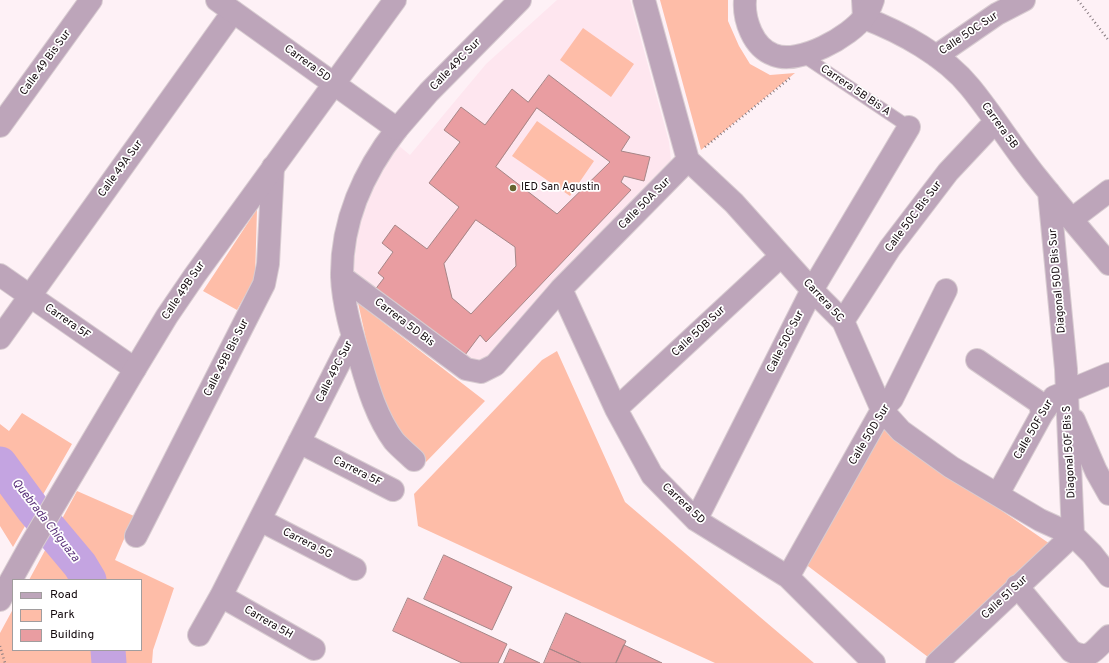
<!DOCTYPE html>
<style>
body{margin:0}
#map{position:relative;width:1109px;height:663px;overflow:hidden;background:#fef1f6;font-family:Overpass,sans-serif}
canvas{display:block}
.legend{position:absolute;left:12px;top:579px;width:130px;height:72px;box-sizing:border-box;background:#fff;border:1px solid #a19d9e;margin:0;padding:5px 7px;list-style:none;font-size:12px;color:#13090d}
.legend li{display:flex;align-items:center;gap:8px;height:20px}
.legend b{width:20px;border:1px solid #a19d9e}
</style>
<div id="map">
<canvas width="1109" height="663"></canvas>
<ul class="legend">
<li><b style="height:5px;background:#bda5ba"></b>Road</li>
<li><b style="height:11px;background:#febda8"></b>Park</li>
<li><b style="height:11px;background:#e99da1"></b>Building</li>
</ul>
</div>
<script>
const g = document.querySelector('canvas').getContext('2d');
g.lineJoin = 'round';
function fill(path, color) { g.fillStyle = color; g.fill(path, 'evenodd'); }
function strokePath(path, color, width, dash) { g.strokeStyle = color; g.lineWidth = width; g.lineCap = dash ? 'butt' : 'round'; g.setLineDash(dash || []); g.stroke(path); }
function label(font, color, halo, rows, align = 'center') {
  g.font = font + ' Overpass,sans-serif'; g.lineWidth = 3.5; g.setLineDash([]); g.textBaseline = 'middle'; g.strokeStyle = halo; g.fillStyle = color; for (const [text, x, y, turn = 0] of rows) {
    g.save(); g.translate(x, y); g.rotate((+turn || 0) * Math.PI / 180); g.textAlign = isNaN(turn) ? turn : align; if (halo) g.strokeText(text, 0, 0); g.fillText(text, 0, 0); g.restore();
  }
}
const built = new Path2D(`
 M557,0H630L669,142L671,160L667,175L491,358L466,365L353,279L352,266L355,237L381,167L398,145L410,155L486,64Z`);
const green = new Path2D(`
 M660,0H728V21L739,46L750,64L770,75L795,73L701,150Z
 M583,28L634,64L611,97L560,60Z
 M537,121L594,161L570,196L512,156Z
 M257,209L255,278L237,310L203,291Z
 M358,303L485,401L426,462C417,451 407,441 399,429C375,391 368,346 358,303Z
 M557,351L625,502L814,663H715L418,526L414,494L542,360Z
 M22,413L72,444L13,547L0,526V424L9,431Z
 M873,422L1053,546L928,657L796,557Z
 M77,491L134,516L115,560L174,588L153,650L152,663H0V633L13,609V650H141V580H29Z`);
const river = new Path2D(`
 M0,464L33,509L80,565L89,580
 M108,650L109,663`);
const building = new Path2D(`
 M549,75L630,137L621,151L650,157L644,181L624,176L621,182L631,190L486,342L480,335L462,359L374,291L384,278L378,273L393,252L382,243L395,225L427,249L459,207L429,183L460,142L444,130L461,107L485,125L512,89L528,102ZM537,108L610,162L557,214L496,167ZM476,220L515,247L516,266L471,314L452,298L444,264Z
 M444,555L512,587L492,630L424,599Z
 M408,598L507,644L498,663H462L393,631Z
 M566,613L626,641L616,663H581L550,649Z
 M624,645L662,663H616Z
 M510,649L540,663H504Z
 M550,649L581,663H544Z`);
const path = new Path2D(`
 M1078,0L1109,41
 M705,147L790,78
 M0,646L5,663`);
const service = new Path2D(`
 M802,55L909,127`);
const minor = new Path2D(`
 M644,0L688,160L734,203L812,290L843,321L882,410L901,431L951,467L1040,520L1073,535L1092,554L1109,576
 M863,0L864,18C901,32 945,56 970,87C993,115 1012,146 1035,175C1059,205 1084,234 1109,264
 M936,56L997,14L1024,0
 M397,129C364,171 341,222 342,277C343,304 352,334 360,360C368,388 377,418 394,441C400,448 408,454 414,460
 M1072,219L1109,191
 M0,275L135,369
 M342,277L466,369L481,372L495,365L561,289L688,160
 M561,289L616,409L652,475L696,520L788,577L874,663
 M843,321L890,248L948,172L995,122
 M0,338L233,12
 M977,360L1040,403L1042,414
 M616,409L781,256
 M1074,420L1096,471L1109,494
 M299,442L393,490
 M998,494L1042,414L1054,397L1109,374
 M260,520L355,569
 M696,520L812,290L909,127
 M136,536L264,284L268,264L273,167
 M788,577L882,410L892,399L946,290
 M1017,586L1071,651C1090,662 1095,649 1109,636
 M221,596L314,649
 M199,635L221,596L353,336
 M937,663L1073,535L1066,369L1049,192`);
const tertiary = new Path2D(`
 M217,0L397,129L429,92L520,0
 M745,0C744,12 746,21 751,32C756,43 763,51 774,55C799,65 850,37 865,16C869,11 871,6 873,0
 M0,126L91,0
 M0,600L30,546L135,369L167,316L195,275L395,0`);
const markers = [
 [513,188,4,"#666330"]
];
const streetNames = [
 ["Calle 50C Sur",969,34,-34],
 ["Calle 49 Bis Sur",46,63,-54],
 ["Carrera 5D",307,64,36],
 ["Calle 49C Sur",456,65,-46],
 ["Carrera 5B Bis A",855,91,34],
 ["Carrera 5B",999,126,54],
 ["Calle 49A Sur",121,169,-54],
 ["Calle 50A Sur",645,204,-45],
 ["Calle 50C Bis Sur",914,217,-53],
 ["Diagonal 50D Bis Sur",1058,281,-95],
 ["Calle 49B Sur",184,291,-56],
 ["Carrera 5C",823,301,47],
 ["Carrera 5F",67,322,35],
 ["Carrera 5D Bis",404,323,37],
 ["Calle 50B Sur",699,332,-43],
 ["Calle 50C Sur",786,342,-63],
 ["Calle 49B Bis Sur",227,358,-63],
 ["Calle 49C Sur",335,372,-63],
 ["Calle 50F Sur",1034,430,-60],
 ["Calle 50D Sur",870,435,-59],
 ["Diagonal 50F Bis S",1070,452,-93],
 ["Carrera 5F",357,472,27],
 ["Carrera 5D",683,504,43],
 ["Carrera 5G",307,544,27],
 ["Calle 51 Sur",1005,598,-43],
 ["Carrera 5H",268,623,30]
];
const poiNames = [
 ["IED San Agustin",521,188]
];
const waterNames = [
 ["Quebrada Chiguaza",45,521,52]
];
fill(built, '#fee6ef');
fill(green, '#febda8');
strokePath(river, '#c4a4e1', 35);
fill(building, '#e99da1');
strokePath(building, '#a68687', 1);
strokePath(service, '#d8ccd1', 14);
strokePath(minor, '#d8ccd1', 24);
strokePath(tertiary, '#d8ccd1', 24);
strokePath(path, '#877b80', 2.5, [1, 3]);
strokePath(service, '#bda5ba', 12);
strokePath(minor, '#bda5ba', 22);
strokePath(tertiary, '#bda5ba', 22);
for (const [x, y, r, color] of markers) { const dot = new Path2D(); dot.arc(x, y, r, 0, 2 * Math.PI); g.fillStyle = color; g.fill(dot); strokePath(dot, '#fff', 1.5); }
label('11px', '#13090d', '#fff', streetNames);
label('11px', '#13090d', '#fff', poiNames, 'left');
label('italic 12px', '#5b327b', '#fff', waterNames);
</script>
